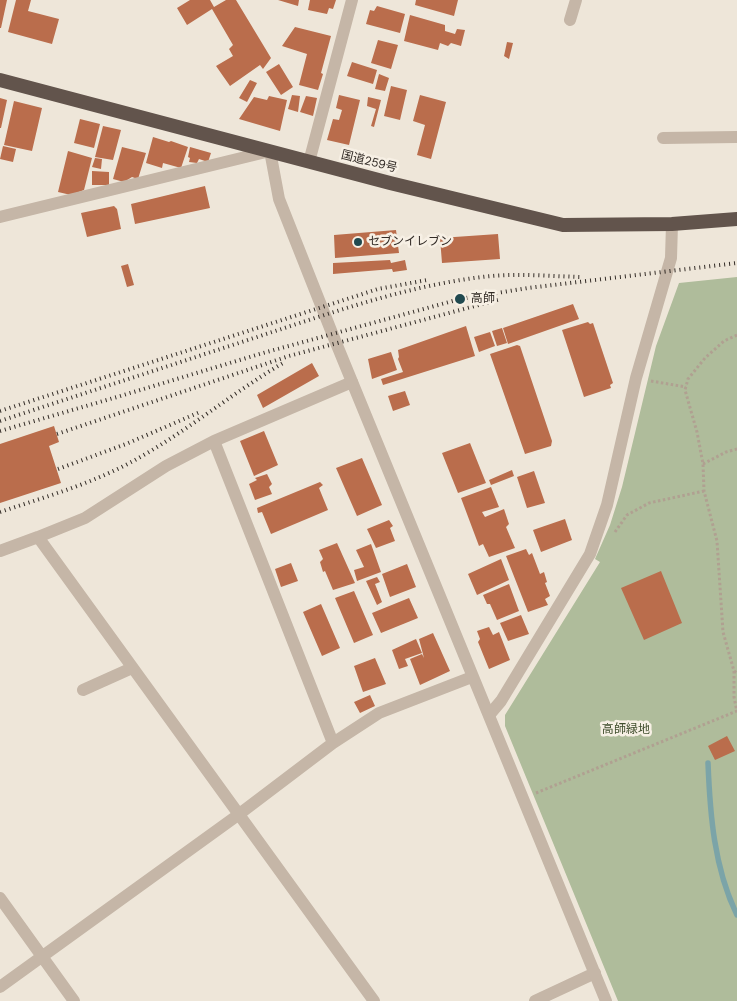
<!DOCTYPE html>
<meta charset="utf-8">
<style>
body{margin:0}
canvas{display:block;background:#eee6d9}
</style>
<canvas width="737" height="1001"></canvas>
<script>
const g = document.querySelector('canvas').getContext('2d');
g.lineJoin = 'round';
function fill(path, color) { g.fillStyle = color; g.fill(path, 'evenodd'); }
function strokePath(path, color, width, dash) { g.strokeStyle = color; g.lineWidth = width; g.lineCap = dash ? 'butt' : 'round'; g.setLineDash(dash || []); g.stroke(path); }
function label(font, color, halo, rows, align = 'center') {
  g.font = font + ' "DM Sans","Noto Sans JP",sans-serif'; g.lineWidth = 5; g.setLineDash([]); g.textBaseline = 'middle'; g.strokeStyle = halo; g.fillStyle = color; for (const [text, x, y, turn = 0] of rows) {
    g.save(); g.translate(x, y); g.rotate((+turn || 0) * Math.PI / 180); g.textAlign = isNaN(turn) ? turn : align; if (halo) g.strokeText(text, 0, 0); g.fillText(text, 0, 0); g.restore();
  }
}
const green = new Path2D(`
 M737,277V1001H618L505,726V715L600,562L595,559L610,525L622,487L656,346L679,283Z`);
const stream = new Path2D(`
 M708,763C710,814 714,868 737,915`);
const building = new Path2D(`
 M0,0H7L1,28H0Z
 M16,0H31L28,11L59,19L52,44L8,32Z
 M190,0H210L214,7L226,0H236L271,58L263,69L260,65L230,86L216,66L233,56L229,49L233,45L212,9L187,25L177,8Z
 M278,0H299L298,6Z
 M310,0H336L333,9L329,8L327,14L308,10Z
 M416,0H458L454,16L415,5Z
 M377,6L405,14L400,33L366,24L370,10L374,11Z
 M410,15L445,25V31L455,34L457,29L465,30L461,46L451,43L448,46L440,43L438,50L404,41Z
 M295,27L331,36L321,73L323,74L318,90L299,85L307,54L282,46Z
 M378,40L398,45L391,69L371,63Z
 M507,42L513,43L509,59L504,56Z
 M352,62L377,70L373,84L347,76Z
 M279,64L293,87L281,95L266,72Z
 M379,74L389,78L385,91L375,89Z
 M250,80L257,83L247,102L239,98Z
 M391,86L407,90L400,120L384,116Z
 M292,95L300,96L298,112L288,109Z
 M339,95L360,100L349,145L327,140L333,119L339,120L342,110L336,108Z
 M420,95L446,102L431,159L417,155L425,125L413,121Z
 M269,96L287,100L280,131L239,119L254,97L267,100Z
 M306,96L317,98L313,116L300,112Z
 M368,97L381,100L374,127L371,126L376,109L367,106Z
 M0,98L7,100L1,128H0Z
 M14,101L42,108L32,151L4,145Z
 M80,119L100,124L94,148L74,143Z
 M103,126L121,130L113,160L95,157Z
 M153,137L169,142L171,141L188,147L181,168L163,163L162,168L146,163Z
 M3,146L16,149L13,162L0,159Z
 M122,147L146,153L138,179L132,177L124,182L113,179Z
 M190,147L211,153L208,162L199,159L197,163L189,162L190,158L188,157Z
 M68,151L92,158L84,190L71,195L58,192Z
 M95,158L102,159L101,169L92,167Z
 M92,171L109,172V185H92Z
 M205,186L210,208L135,224L131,204Z
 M114,206L117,209L121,229L87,237L81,213Z
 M396,230L399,253L335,258L334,235Z
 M498,234L500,259L442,263L440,238Z
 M390,260L391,263L405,260L407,270L393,272L392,269L333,274V263Z
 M128,264L134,285L127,287L121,266Z
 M573,304L579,319L508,344L503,328Z
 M588,322L590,324L593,323L613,383L610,385L611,388L584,397L562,330Z
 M466,326L475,356L383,385L381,379L403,372L398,359L399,357L398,350Z
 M502,328L507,343L497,346L492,331Z
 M490,332L495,346L479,352L474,337Z
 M517,345L520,346L552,441L551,446L525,454L490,354Z
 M391,352L397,370L372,379L368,359Z
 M312,363L319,376L263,408L257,395Z
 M405,391L410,405L393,411L388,396Z
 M54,426L59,442L49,446L61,483L0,503V444Z
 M264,431L278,465L254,476L240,441Z
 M470,443L486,483L458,493L442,453Z
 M362,458L382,505L357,516L336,468Z
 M512,470L514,476L491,485L489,480Z
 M534,471L545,503L527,508L517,477Z
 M267,474L272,484L269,487L272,494L255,500L249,484L257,480L255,478Z
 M320,482L323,485L319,488L328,510L271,534L262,512L258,513L257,508Z
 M491,487L499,507L482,512L485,517L504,509L509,524L506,527L515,548L489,557L483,544L479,546L461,498Z
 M565,519L572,540L541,552L533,530Z
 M389,520L393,526L390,528L395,541L376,548L367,529Z
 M337,543L355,583L333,590L325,571L323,572L320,562L323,559L319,550Z
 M371,544L381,572L357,581L354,570L364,567L356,550Z
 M526,549L529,555L532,553L540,574L544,572L547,582L545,583L550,596L545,599L548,605L528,612L506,556Z
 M501,559L509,580L477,595L468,574Z
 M291,563L298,581L281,587L275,569Z
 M407,564L416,587L390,597L382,574Z
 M661,571L682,623L644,640L621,588Z
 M377,577L380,582L375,584L382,602L377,605L366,581Z
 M509,584L519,611L497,620L490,604H487L483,595Z
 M354,591L373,635L354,643L335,598Z
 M409,598L418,618L381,633L372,613Z
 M321,604L340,648L322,656L303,612Z
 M521,615L529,634L508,641L500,623Z
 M489,627L493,635L499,632L510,660L489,669L478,642L480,639L477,631Z
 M433,633L450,671L420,685L410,659L422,654L424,658L419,639Z
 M416,639L422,653L405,659L408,666L399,669L392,650Z
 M375,658L386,684L363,692L354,666Z
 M370,695L375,706L360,713L354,702Z
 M727,736L735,751L715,760L708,746Z`);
const path = new Path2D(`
 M737,335L724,341L705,358L688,379L685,390L697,432L703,464L704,491L717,541L723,632L734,671L737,673
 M651,381L686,387
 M703,464L726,452L737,449
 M615,532L627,515L649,503L704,491
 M734,671V697L737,712
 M536,793L737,711`);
const minor = new Path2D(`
 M570,20L576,0
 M663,138L737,137
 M309,162L352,0
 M0,217L270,151
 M214,441L333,743
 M38,537L374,1001
 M0,551L38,537L85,518L166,466L214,441L352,382
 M83,690L132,668
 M490,714L501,701L590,554L607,505L636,378L671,258L672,224
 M0,898L74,1001
 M0,987L238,815L333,743L379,713L472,677
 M535,1001L595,973`);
const tertiary = new Path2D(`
 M270,151L279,199L332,333L606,1001`);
const trunk = new Path2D(`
 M0,80L390,183L563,225L672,224L737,219`);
const rail = new Path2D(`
 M0,411L378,289L427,280
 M0,421C88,392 175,364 263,335C334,312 407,286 482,277C514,273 548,276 580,277
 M0,431L117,397L263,353L460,299L528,288L737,263
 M57,434L289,356L501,299
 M58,469L126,444L200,412
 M0,512C48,496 98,482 142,456C191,428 234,392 283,363`);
const markers = [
 [358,242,5,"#20494f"],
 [460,299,6,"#20494f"]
];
const streetNames = [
 ["国道259号",369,162,14]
];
const poiNames = [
 ["セブンイレブン",368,242],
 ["高師",471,299]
];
const parkNames = [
 ["高師緑地",626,730]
];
fill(green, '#afbc9b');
strokePath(stream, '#7ba4a8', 5.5);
fill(building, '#ba6d4c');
strokePath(path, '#b0a091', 3, [2.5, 2.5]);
strokePath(minor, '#c5b6a7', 12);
strokePath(tertiary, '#c5b6a7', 12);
strokePath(trunk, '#62544c', 14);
strokePath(rail, '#322b26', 4, [1, 4]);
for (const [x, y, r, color] of markers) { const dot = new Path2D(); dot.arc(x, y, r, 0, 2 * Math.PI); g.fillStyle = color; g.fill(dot); strokePath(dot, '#f7f0e5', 2); }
label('12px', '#322b26', '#f7f0e5', streetNames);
label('12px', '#322b26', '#f7f0e5', poiNames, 'left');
label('12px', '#404e2d', '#f7f0e5', parkNames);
</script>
